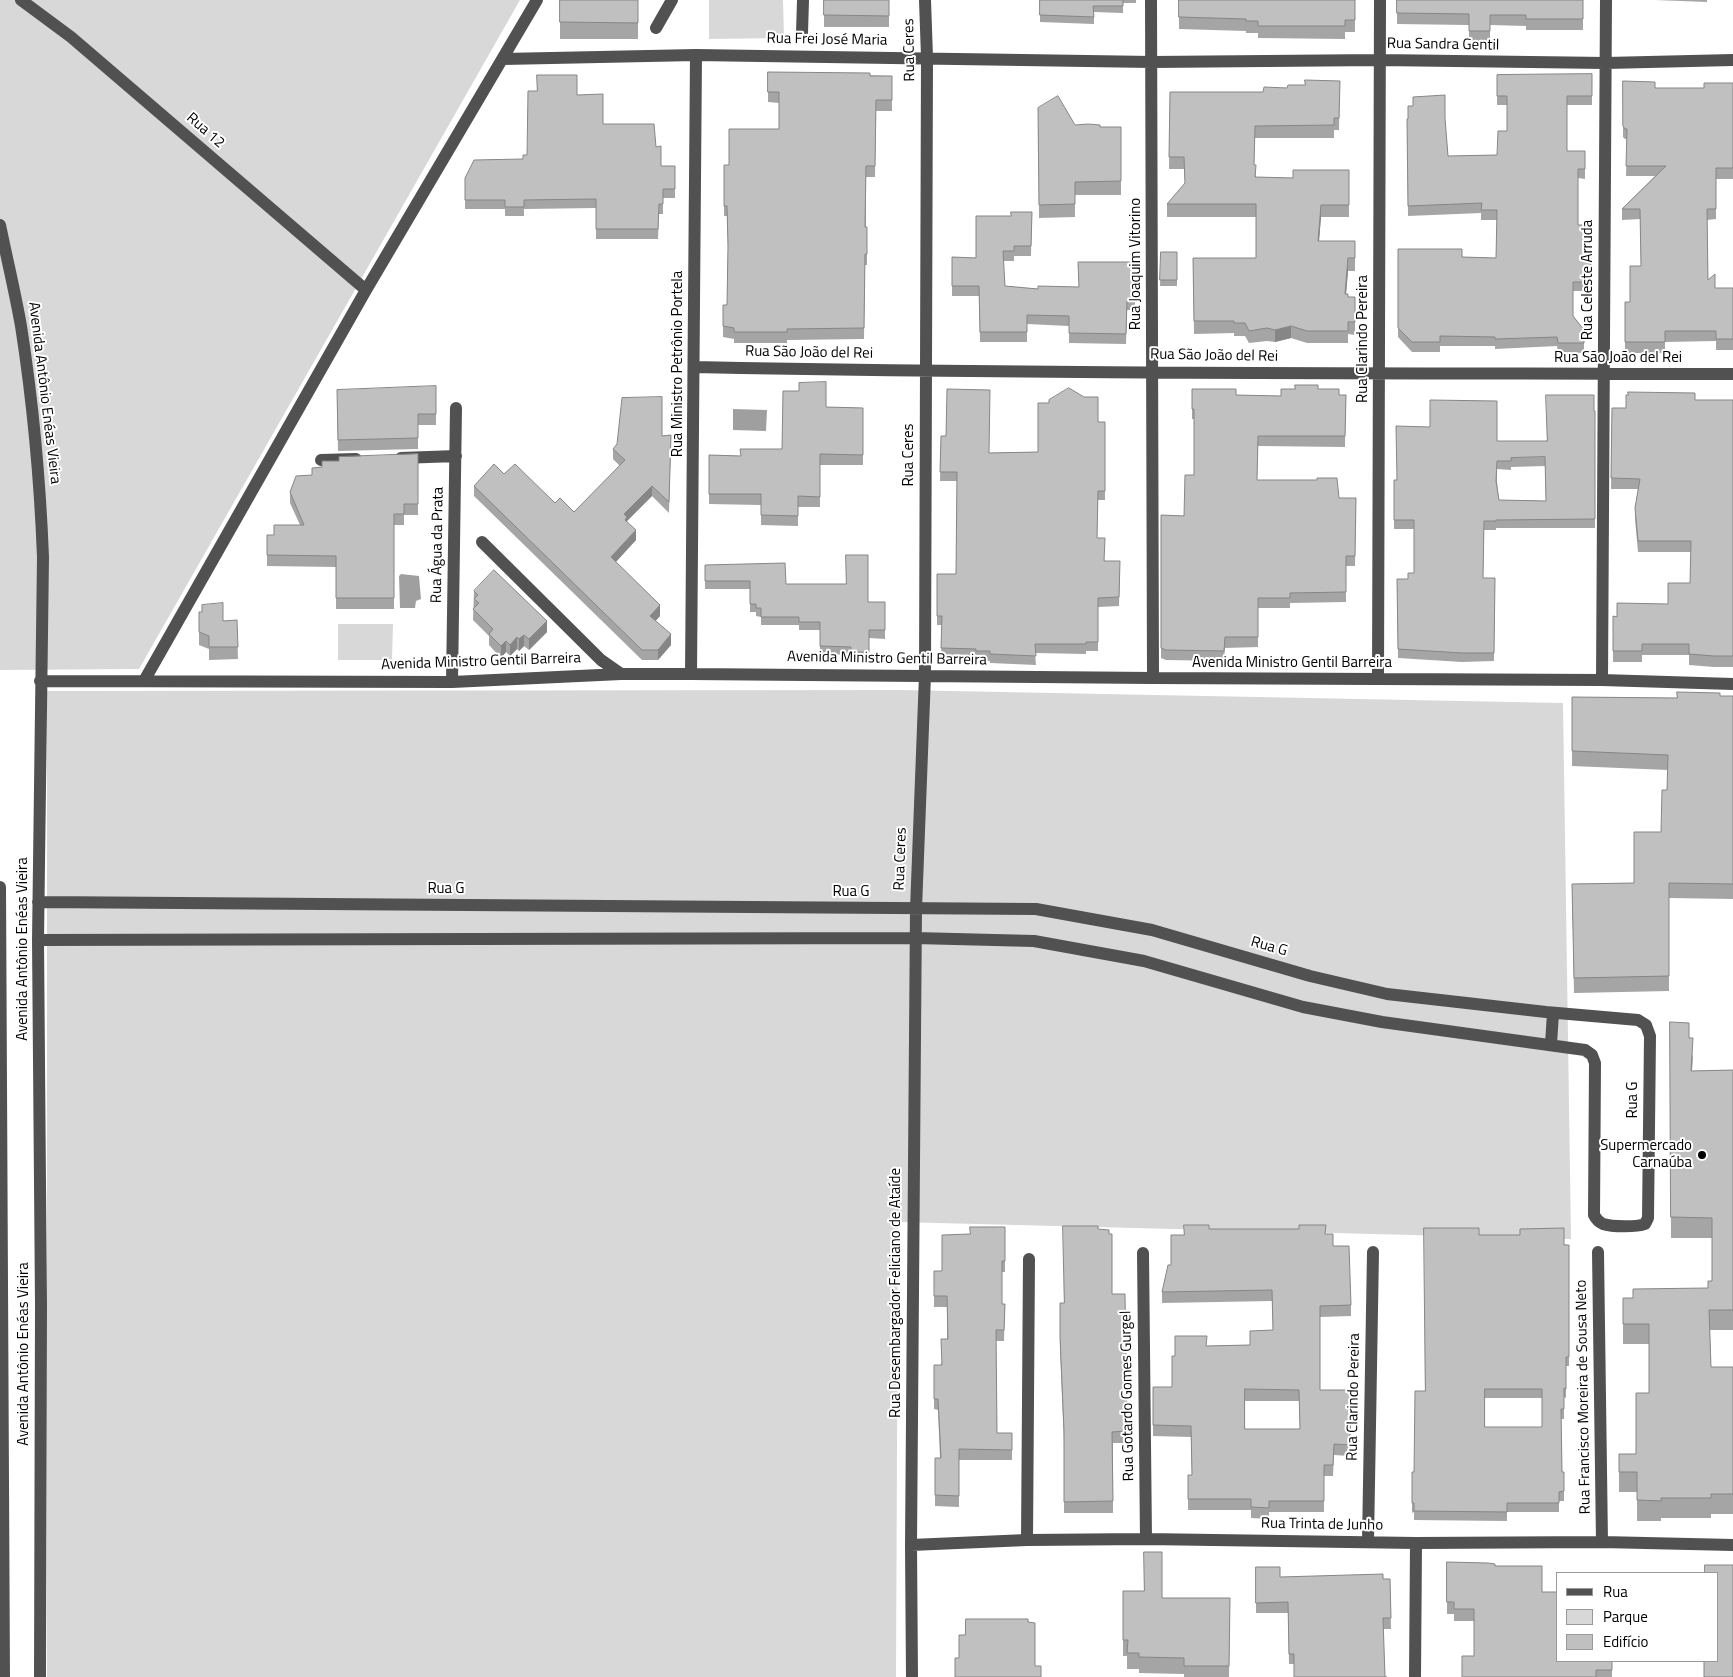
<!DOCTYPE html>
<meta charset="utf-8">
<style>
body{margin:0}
#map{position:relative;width:1733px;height:1677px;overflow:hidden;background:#fff;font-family:"Titillium Web",sans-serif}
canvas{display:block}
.legend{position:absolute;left:1556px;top:1572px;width:162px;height:90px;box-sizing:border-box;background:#fff;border:1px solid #999;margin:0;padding:6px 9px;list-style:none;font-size:15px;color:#000}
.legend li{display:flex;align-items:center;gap:10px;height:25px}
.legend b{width:25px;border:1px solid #999}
</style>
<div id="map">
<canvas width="1733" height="1677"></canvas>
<ul class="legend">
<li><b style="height:6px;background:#515151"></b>Rua</li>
<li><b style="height:14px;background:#d8d8d8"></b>Parque</li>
<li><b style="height:14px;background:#c0c0c0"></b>Edifício</li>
</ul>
</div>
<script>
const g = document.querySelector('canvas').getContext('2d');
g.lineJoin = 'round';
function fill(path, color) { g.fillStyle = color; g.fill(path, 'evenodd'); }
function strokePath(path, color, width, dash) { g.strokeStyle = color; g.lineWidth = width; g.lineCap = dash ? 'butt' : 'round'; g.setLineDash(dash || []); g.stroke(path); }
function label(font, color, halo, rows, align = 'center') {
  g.font = font + ' "Titillium Web",sans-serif'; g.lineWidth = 4; g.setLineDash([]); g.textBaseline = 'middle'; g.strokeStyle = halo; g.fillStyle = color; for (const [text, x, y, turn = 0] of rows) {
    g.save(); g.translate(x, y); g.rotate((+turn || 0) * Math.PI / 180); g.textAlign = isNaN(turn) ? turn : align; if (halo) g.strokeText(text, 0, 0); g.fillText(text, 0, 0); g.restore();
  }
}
const green = new Path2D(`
 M0,0H520L139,669L0,670Z
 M709,0H783L784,38L709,39Z
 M338,624H393L392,660H338Z
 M900,690L1563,703L1571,1239L898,1222L896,1677H47V691Z`);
const water = new Path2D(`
 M733,409L767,410L766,431L733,430Z
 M401,574L419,576L421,599L416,601L415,608H400L399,576Z`);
const minor = new Path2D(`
 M21,0L71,37L366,290
 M1151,0L1153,678
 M656,28L672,0
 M802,33L803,0
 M503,59L696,55L1152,62L1380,60L1606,63L1733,60
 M0,225C7,259 15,292 21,326C33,403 40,480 43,557L38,940L41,1305L40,1677
 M694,367C1040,374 1387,373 1733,374
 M401,458L456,456
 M321,460L356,459
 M482,542L601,660L621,674
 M691,674L696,55
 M1378,679L1380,0
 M1602,680L1606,0
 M40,681L452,682L621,674H691L1153,678L1602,680L1733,684
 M144,681L366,290L537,0
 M452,682L456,408
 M0,887L4,1677
 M38,940L915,938L1034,941L1144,961L1303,1007L1382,1022L1585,1050L1592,1055L1595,1063L1594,1215C1596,1219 1599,1222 1603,1224C1612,1227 1637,1227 1645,1224L1648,1218L1650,1036L1646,1025L1638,1020L1546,1012L1387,994L1310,976L1152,930L1036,909L38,902
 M1551,1044L1553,1013
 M1598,1252L1602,1542
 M1143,1253L1146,1539
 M1027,1540L1029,1259
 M1368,1541L1373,1252
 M911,1545L1027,1540L1146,1539L1416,1543L1602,1542L1733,1545
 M912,1677L911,1545L916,909L925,675L927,57L925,0
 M1415,1677L1416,1543`);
const wall = new Path2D(`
 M560,0H638V39H560Z
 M824,0H889V27H824Z
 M1040,0H1136V3H1123V13L1094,12V24L1040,22Z
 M1355,0V32H1345V39L1258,38V33H1246V31L1179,29V17Z
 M1397,0H1583V30H1526V26L1490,25V42H1469V25L1397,24Z
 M1655,0H1707V2Z
 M768,72L892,76V111H876L875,177H866V227H867V265H865L864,339L787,340V343H734V339L723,337V305H727L728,250L727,216H724V165H729L779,129V103L768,102Z
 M1592,74V105H1567V151H1585V179L1578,178V225L1589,258H1591V291H1573V316L1584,330V353L1558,352L1557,346L1495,349V346H1440V352H1412L1398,337V249L1462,257L1496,258L1497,220H1481V213L1408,216L1407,119H1445L1448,156L1497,155L1507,131V105H1497V75Z
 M1340,81L1339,130H1334V138H1255L1254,165L1256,177L1293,178L1349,170V217H1321L1319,241H1355V271H1348L1346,294L1348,297H1355V335L1348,334V343H1307L1291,338L1275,342L1267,341L1249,343L1245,336H1234V333L1194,334L1193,258H1256V217H1167V204L1185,184L1184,169H1169L1170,92H1263L1287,88Z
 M1623,81L1655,88H1704L1733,83V179H1716V219L1707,220L1708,280L1715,288H1733V350H1716V341L1665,342V353H1625V302H1630L1641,266L1640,219L1622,220V209L1655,176H1626L1627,139H1625L1623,137Z
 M577,95L603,124L656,147L661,166H675V198H663V214H659L658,239H596V208L524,209V216H505V209H465V178L523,159Z
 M1038,108L1075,125L1100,127H1121V195H1075V217L1039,218Z
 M1032,212L1031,256H1014V261H1003L1005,286L1038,289L1079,287L1078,262H1135V310H1127L1126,344L1069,343V326L1027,324V342H980L979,296H952V257L976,258L1011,216Z
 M1161,252H1177V286H1160Z
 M436,386V425H418V449L338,451L337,401Z
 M1192,389L1236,395L1281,396L1318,389L1339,395H1346L1345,447L1258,446L1257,480L1339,498H1356L1355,566H1346V602L1290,603V608H1258V647L1225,648L1224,661L1166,660L1161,658V515L1184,516L1194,475V419H1192Z
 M1695,400H1733V667H1714L1689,665V655H1642V662H1613V616L1617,617L1668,604L1690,583L1691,552H1638L1635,519V508L1638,489H1611L1612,408H1626Z
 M826,407L863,408V465H820V507H798V526L761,525V505L709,504V455L740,456L782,449Z
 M1594,411H1595V528H1496V530H1484L1483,578H1495L1494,661L1462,662L1398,658L1397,579H1408L1414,573V529H1394V480H1397L1497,441H1546ZM1545,466L1546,501L1499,500L1497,482V469L1511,470V467Z
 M1098,422H1105V500H1098L1097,538L1105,561L1120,570L1119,606L1098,607V651H1086V654L1035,653L1036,665L990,663V661H976V658L941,657L942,625H937V574H956L957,481H940L941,436H946L989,453L1038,452Z
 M671,435L669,513L652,496L627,521L636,540L616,562L660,616L655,621L671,645L658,660H642L474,496V486L504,474L555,503L574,512L620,466L613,459V449L662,436Z
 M418,454V515H404V525H394V609H336V567L267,566V535H274L300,525L290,503V492L322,467L339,461Z
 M705,565L786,584L868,602H885V639L869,638V660H851V655L820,654V630H799V625H761V617L756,616V612H750V589H705Z
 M474,591L547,632L529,650L524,646L519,651L517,649L510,656L506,652L501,658L489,645V636L473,620Z
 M202,605L223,621L237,620L238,659L209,660V649L199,645V612H202Z
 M1720,696H1733V899L1669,898V991L1574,993L1572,884L1634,883L1661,832L1667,790L1668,770L1572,766V697L1677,698Z
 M1670,1022L1689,1038L1693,1058L1692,1071L1733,1070V1330H1710L1711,1367H1733V1514H1711V1518H1661V1521H1637V1492H1619V1472L1636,1454L1649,1393V1344H1623V1298H1633L1708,1288L1712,1281V1238H1671Z
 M1005,1227V1272H1002V1304H1005L1004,1341H996L997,1433H1012V1460H959V1507L935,1506V1458H940L938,1410L934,1409V1365H941L947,1339V1307H934V1271H942L970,1234Z
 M1098,1229L1112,1294L1127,1434L1126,1443H1113V1513H1064V1443L1060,1348V1303H1064Z
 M1209,1229L1326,1234L1333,1246L1351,1305V1316L1320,1317V1390H1351L1350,1456L1334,1455L1333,1476H1324V1512H1269V1519L1251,1518V1510H1188V1475H1192L1191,1437L1153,1436V1387H1172L1175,1356L1207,1346L1250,1345L1273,1330L1272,1301L1162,1303V1292L1171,1265L1184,1235ZM1245,1401H1299L1300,1429H1245Z
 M1479,1235L1569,1245V1366H1566V1398L1564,1397V1419H1561L1562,1472H1564V1501H1559V1512H1507V1521L1414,1520V1512L1412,1513V1472H1414L1425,1391ZM1485,1398H1542V1427H1485Z
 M1447,1562L1495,1566L1542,1592L1612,1661V1677H1462L1474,1656V1621H1454V1614H1447Z
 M1256,1567L1280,1577L1390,1579L1391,1629H1383L1385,1677L1294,1664H1289L1288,1613H1256Z
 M1123,1591L1162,1598H1230L1229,1677H1184V1674L1139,1673V1669H1127V1656H1123Z`);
const shadedWall = new Path2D(`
 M1321,205V217L1318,253V241Z
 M1348,258V271L1345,306V294Z
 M1291,326V338L1275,342V330Z
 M652,486V496L627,521V528L624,514Z
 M636,530V540L611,567V557Z
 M660,605V616L650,627V616Z
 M547,621V632L529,650V639Z
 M671,634V645L658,660V650Z
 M524,635V646L519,651V639Z
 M517,637V649L510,656V645Z
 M506,641V652L501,658V646Z`);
const building = new Path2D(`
 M560,0H638V23L560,22Z
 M824,0H889V16L824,15Z
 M1040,0H1123V6H1093L1094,17L1040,15Z
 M1179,0H1355V20H1345V26H1258V21H1246V19L1179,17Z
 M1397,0H1583V19H1526V15H1490V31H1469V14L1397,13Z
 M768,72L870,73V76H892V100H876L875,166H866L865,227H867V254H865L864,328L787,329V332H734V328L723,326V305H727L728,245L727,206H724V165H729V129H779V92H768Z
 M1592,74V96H1567V151H1585V169H1578V225H1589V258H1591V282H1573V316L1584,330V343H1558L1557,337L1495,339V337L1440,336V342H1412L1398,328V249H1462V257L1496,258L1497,210H1481L1482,203L1408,206L1407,119H1408V106H1413V97L1445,95V118L1448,156L1497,155L1498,131H1507V96H1497V75Z
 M537,75H577V95L603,94V124H654L656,147L661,146V166H675V189H663V204H659L658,229H596V199L524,200V207H505V200H465V178L474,160L523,159V155H527L528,91H537Z
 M1305,80L1340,81L1339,118H1334V125L1255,126L1254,165H1256L1255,177L1293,178V170H1349V205H1321L1318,241H1355V258H1348L1345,294H1348V297H1355V322H1348V331H1307L1291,326L1275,330L1267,328L1249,331L1245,323H1234V321H1194L1193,258H1256V204H1167L1185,183L1184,157H1169L1170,92H1263L1264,87L1287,88L1288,85H1305Z
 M1623,81L1655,82V88H1704V83H1733V168H1716V209H1707L1708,280L1715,274V288H1733V339H1716V331H1665V342H1625V302H1630V266H1641L1640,209H1622L1666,166H1626L1627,129H1625L1623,126Z
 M1058,96L1075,125L1088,124L1100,125V127H1121V181L1075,182V204L1039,205L1038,108Z
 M1011,212H1032L1031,246H1014V251H1003L1005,286L1038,289V286L1079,287L1078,262H1135V300L1127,301L1126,334L1069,333V316L1027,315V332H980L979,286H952V257L976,258V216H1011Z
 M1161,252H1177V280H1160Z
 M826,382V407L863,408V455L820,454V497L798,496V516L761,515V494H709V455L741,456L740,449H782L783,391H799V383Z
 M1295,385H1318V389H1339V395H1346L1345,436H1258L1257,480H1317V478H1337L1339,498H1356L1355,556H1346V592L1290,593V598H1258V637H1225L1224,651L1166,650L1161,648V515L1184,516L1185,475H1194V409H1192V389H1236V395L1281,396V389H1295Z
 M436,386V414H418V438L338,440L337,390Z
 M1069,388L1084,397H1098V422H1105V491H1098L1097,538H1105L1104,561H1120L1119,597L1098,598V642H1086V644H1035L1036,656L990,654V651H976V649L941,648L942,616H937V574H956L957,472H940L941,436H946L947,389L990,390L989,453L1038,452V403H1049V400Z
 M1628,392L1695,393V400H1733V656H1714L1689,654V644H1642V651H1613V616L1617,617V603L1668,604V583H1690L1691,541H1638L1635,508L1640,479L1611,478L1612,408H1626V395H1628Z
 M1546,395H1594V411H1595V519L1496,520V521H1484L1483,578H1495L1494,653H1462L1398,649L1397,579H1408V573H1414V520H1394V480H1397L1396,426L1430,427V400L1497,401V441H1547ZM1545,457L1546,501L1499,500L1496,481L1497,461H1511V458Z
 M662,397V436L671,435L669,502L652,486L624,514L627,517L625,520L636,530L611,557L660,605L650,616L671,634L658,650H642L474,486L494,464L504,474L515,464L555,503L560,498L574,512L625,460L613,449L617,444L622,398Z
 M418,454V504H404V514H394V598H336V556L267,555V535H274V525H304L290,492L296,476L312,475V468L322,467V461H339V457Z
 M846,555H868V602H885V630H869V652H851V647L820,646V622H799V617H761V608H756V604H750V581H705V565L785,563L786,584H846Z
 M494,570L547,621L529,639L524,635L519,639L517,637L510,645L506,641L501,646L489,634L493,629L473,609L479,603L474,599L478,595L474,591Z
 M223,603V621L237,620L238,647H209V636L199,632V612H202V605Z
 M1677,692L1720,693V696H1733V884L1669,883V976L1574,978L1572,884L1634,883V832H1661L1662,790H1667L1668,755L1572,751V697L1677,698Z
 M1670,1022L1689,1023V1038H1693L1691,1071L1733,1070V1310H1709L1711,1367H1733V1494H1711V1498H1661V1501L1637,1500V1472H1619V1454H1636V1393H1649V1324H1623V1298H1633V1289L1708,1288V1281H1712V1218L1671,1217Z
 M1184,1225H1209V1229H1299V1225H1326L1325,1234H1333V1246H1349L1351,1305L1320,1306V1390H1351L1350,1445L1334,1444L1333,1465H1324V1501H1269V1508L1251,1507V1499H1188V1475H1192L1191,1426L1153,1425V1387H1172V1356H1175V1336H1207L1206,1346L1250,1345V1331L1273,1330L1272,1290L1162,1292L1168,1265H1171V1235H1184ZM1245,1389L1299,1390L1300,1429H1245Z
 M1063,1226H1098V1229L1109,1230V1234H1112V1294H1125L1127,1423L1126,1431L1112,1432L1113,1501L1064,1502V1431L1060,1337V1303H1064Z
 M970,1227H1005V1261H1002V1304H1005L1004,1330H996L997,1433H1012V1450L959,1449V1496L935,1495V1458H941L938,1399H934V1365H942L941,1339H948L947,1296H934V1271H942V1235L970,1234Z
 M1424,1228H1479V1235H1520V1229L1564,1228V1245H1569V1357H1566V1389L1564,1388V1409H1561L1562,1472H1564V1491L1559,1492V1503H1507V1512L1414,1511V1503H1412V1472H1414L1415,1391H1425ZM1485,1389H1542V1427H1485Z
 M1144,1552H1162V1598H1230L1229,1666H1184V1658L1139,1657V1653H1127L1128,1640H1123V1591H1144Z
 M1447,1562L1488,1563L1495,1564V1566H1542V1592H1557V1661H1612V1670H1596V1677H1462V1656H1474V1609H1454V1602H1447Z
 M1705,1565H1733V1677H1704V1661H1717V1573H1705Z
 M1256,1567H1280V1577L1383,1574V1579H1390L1391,1618H1383L1385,1677H1387H1294V1654H1289L1288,1602L1256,1603Z
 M966,1619H1028V1622L1035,1623V1666H1041V1677H955V1658H959V1635H965Z`);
const markers = [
 [1702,1155,5,"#000"]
];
const streetNames = [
 ["Rua Frei José Maria",827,40,1],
 ["Rua Sandra Gentil",1443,45,1],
 ["Rua Ceres",910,50,-91],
 ["Rua 12",205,131,41],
 ["Rua Joaquim Vitorino",1136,264,-90],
 ["Rua Celeste Arruda",1588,280,-90],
 ["Rua Clarindo Pereira",1363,339,-90],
 ["Rua São João del Rei",809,353,1],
 ["Rua São João del Rei",1214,356,1],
 ["Rua São João del Rei",1618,358],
 ["Rua Ministro Petrônio Portela",678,364,-90],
 ["Avenida Antônio Enéas Vieira",44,393,83],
 ["Rua Ceres",909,455,-90],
 ["Rua Água da Prata",438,545,-89],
 ["Avenida Ministro Gentil Barreira",887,659,1],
 ["Avenida Ministro Gentil Barreira",481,662,-2],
 ["Avenida Ministro Gentil Barreira",1292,663],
 ["Rua Ceres",901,859,-88],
 ["Rua G",446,889],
 ["Rua G",851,892],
 ["Rua G",1269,947,16],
 ["Avenida Antônio Enéas Vieira",23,949,-90],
 ["Rua G",1633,1100,-90],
 ["Rua Desembargador Feliciano de Ataíde",896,1293,-90],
 ["Avenida Antônio Enéas Vieira",24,1354,-90],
 ["Rua Gotardo Gomes Gurgel",1128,1396,-91],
 ["Rua Clarindo Pereira",1354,1397,-89],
 ["Rua Francisco Moreira de Sousa Neto",1584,1397,-91],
 ["Rua Trinta de Junho",1322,1525,1]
];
const poiNames = [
 ["Supermercado",1692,1146],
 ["Carnaúba",1692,1163]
];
fill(green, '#d8d8d8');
fill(water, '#9f9f9f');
strokePath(minor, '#515151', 12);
fill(wall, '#a5a5a5');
fill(shadedWall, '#868686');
fill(building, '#c0c0c0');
strokePath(building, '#868686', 1);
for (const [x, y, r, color] of markers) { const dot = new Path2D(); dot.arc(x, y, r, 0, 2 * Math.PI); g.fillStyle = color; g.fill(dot); strokePath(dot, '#fff', 2); }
label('15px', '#000', '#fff', streetNames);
label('15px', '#000', '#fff', poiNames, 'right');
</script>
